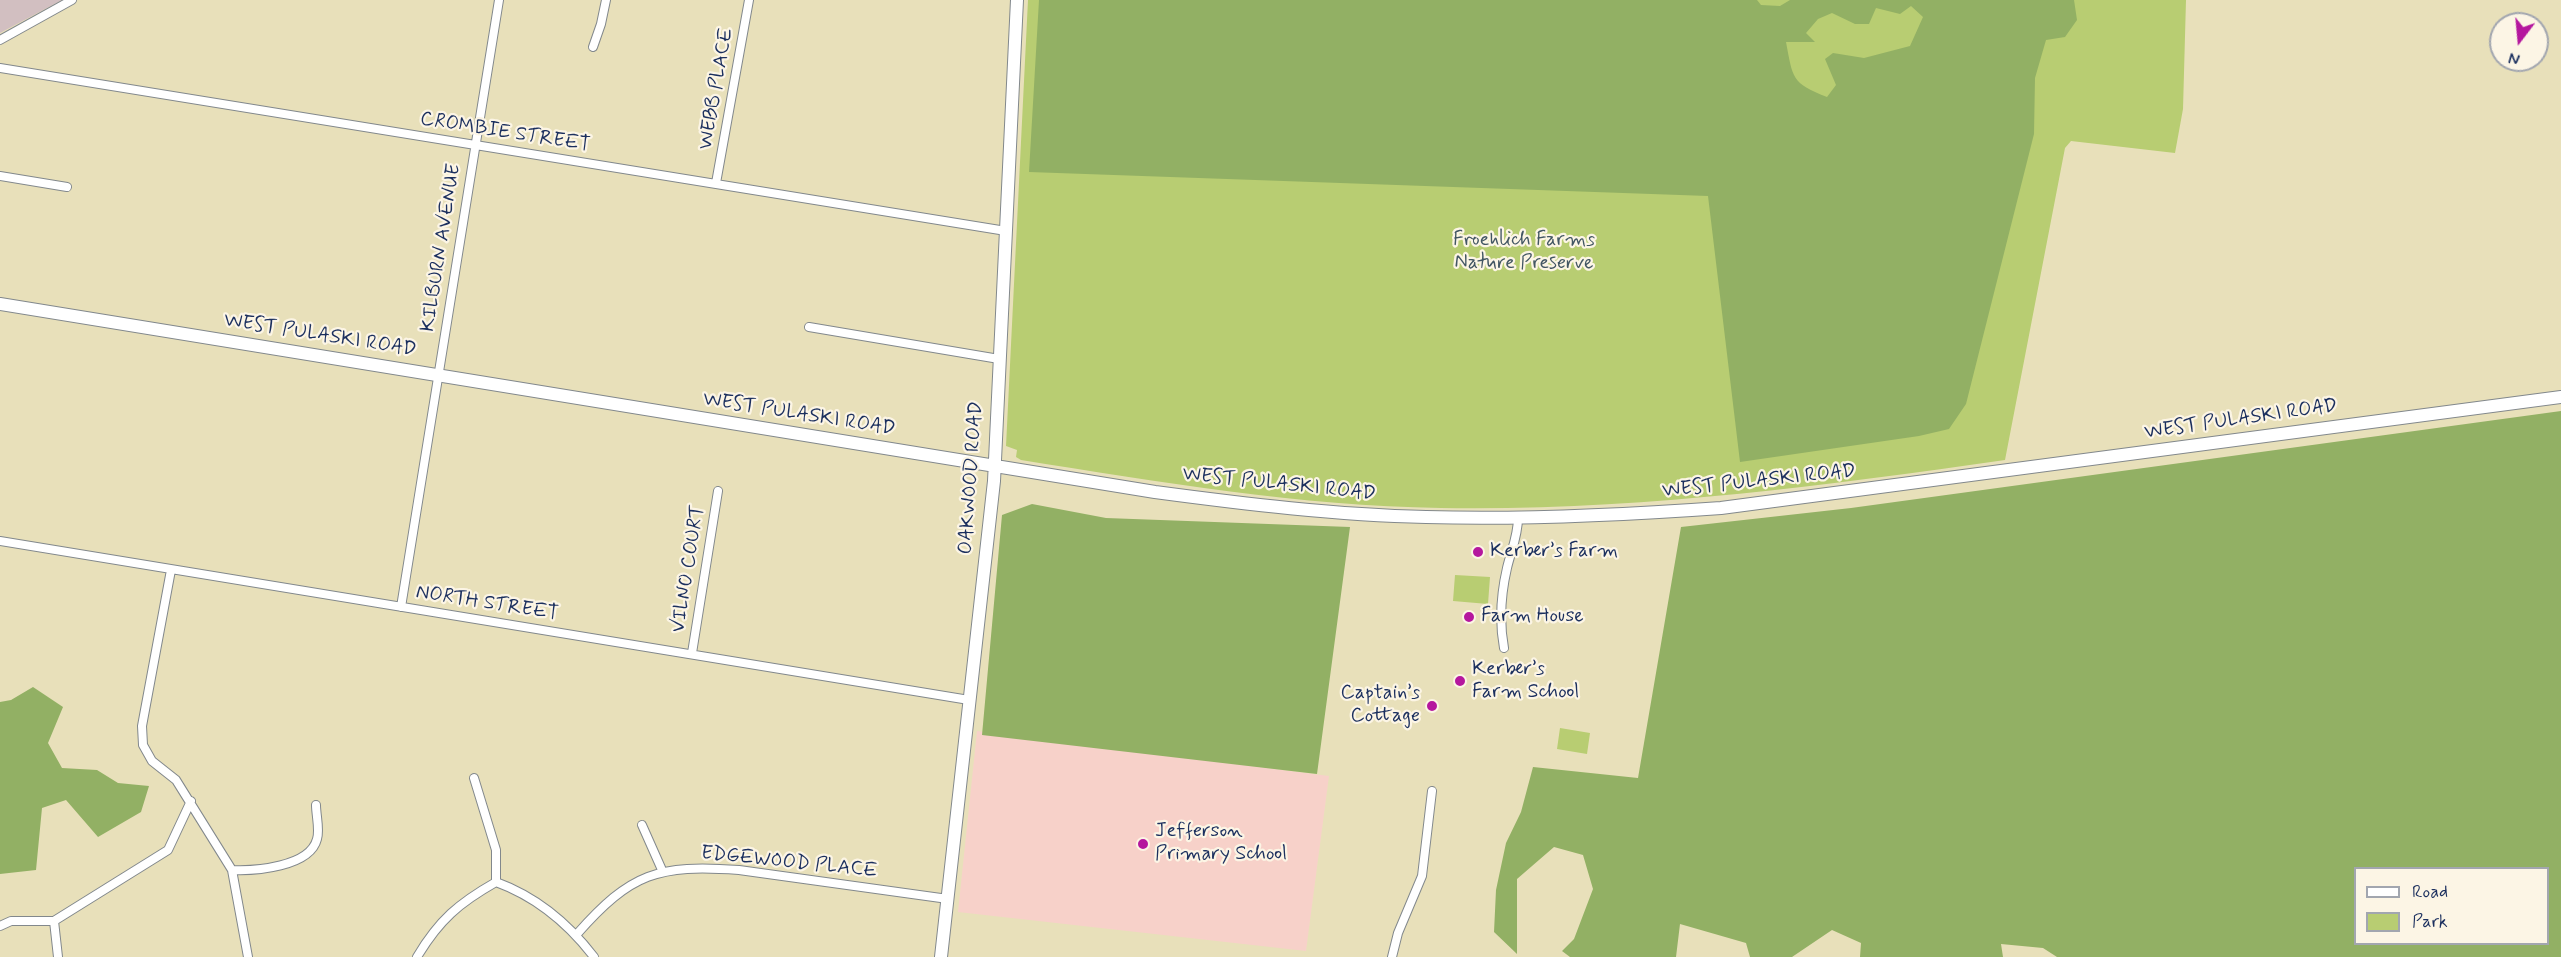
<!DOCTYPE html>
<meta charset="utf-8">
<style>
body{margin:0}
#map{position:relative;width:2561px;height:957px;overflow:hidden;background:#e8e0ba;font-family:Mynerve,sans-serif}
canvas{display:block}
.legend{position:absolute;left:2354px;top:867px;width:195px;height:78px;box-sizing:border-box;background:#fcf5e5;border:2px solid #a2a6af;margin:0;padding:8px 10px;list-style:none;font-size:18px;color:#1b2f5e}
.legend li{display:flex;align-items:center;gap:12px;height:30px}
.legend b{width:30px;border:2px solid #a2a6af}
.north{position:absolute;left:2489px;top:12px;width:60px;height:60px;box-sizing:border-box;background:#fcf5e5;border:2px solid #a2a6af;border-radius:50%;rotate:196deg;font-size:16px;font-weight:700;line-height:24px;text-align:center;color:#1b2f5e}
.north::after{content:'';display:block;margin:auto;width:21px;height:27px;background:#b5179e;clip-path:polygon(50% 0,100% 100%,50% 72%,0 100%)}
</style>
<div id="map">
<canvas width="2561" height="957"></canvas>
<ul class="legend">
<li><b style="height:8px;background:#fff"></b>Road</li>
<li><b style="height:16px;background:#b8cd72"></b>Park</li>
</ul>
<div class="north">N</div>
</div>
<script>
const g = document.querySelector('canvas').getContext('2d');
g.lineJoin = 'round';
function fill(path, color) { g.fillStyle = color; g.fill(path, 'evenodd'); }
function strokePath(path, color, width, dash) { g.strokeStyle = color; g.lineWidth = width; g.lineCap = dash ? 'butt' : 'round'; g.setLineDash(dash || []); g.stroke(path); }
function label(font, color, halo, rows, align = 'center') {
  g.font = font + ' Mynerve,sans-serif'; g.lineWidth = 4.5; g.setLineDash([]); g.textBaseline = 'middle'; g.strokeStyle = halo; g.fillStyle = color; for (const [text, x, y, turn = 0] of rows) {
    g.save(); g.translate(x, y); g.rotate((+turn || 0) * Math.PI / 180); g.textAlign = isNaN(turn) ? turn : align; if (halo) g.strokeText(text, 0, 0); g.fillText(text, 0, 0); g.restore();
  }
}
const built = new Path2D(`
 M977,731L1329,776L1306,951L958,912Z`);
const industrial = new Path2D(`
 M0,0H62L0,33Z`);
const green = new Path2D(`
 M1028,0H2186L2183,109L2175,153L2071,141L2065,148L2005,460C1815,487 1633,511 1441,508C1300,506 1160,482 1021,460L1016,457L1017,450L1006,446Z
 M1455,575L1490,577L1488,604L1453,601Z
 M1560,728L1590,733L1587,754L1557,749Z`);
const forest = new Path2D(`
 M1039,0H1757L1761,5L1780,6L1790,0H2074L2077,20L2065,37L2046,40L2035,78L2034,134L1966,404L1949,429L1919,436L1740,462L1708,196L1029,172ZM1911,6L1923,17L1910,46L1864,58L1833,53L1825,59L1836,85L1827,97C1791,83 1793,78 1786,42H1815L1806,33L1818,19L1832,13L1855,24H1869L1876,8L1900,14Z
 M2561,411V957H2057L2043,948L2001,944L2003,957H1860L1861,943L1832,930L1792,957H1750L1746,943L1680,924L1676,957H1570L1562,951L1574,939L1593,889L1583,855L1554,847L1517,879V954L1494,932L1496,890L1506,843L1521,812L1533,767L1638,778L1681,527L1851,508ZM2548,868V944H2356V868Z
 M1032,504L1106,518L1350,527L1317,774L982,735L1002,515Z
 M33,687L63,707L48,743L62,768L97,770L118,783L149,786L141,812L98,837L66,800L42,808L36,870L0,874V702L11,700Z`);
const street = new Path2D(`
 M0,40L72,0
 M593,47L601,24L606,0
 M0,68L1006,231
 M0,176L67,187
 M716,183L749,0
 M809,327L999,359
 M0,541L969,700
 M171,570L142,726L143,745L152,761L176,780L232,870L248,957
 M401,607L499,0
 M1504,648C1499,621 1501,594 1507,568C1511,551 1518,536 1518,518
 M692,653L718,491
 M474,778L496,850V882
 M642,825L662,870
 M232,870C255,871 310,867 317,839C320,830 316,815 316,805
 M496,882C537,897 568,923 594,957
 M54,921L58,957
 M0,926L11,921H54L168,850L191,801
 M577,934C631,873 658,864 739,870L948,899
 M417,957C439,920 459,903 496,882
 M1392,957L1398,933L1422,876L1432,791`);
const secondary = new Path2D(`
 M0,304L1155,492C1245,504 1336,515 1426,517C1525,520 1623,515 1721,508L2561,397
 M941,957L994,481L1017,0`);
const markers = [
 [1478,552,6,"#b5179e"],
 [1469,617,6,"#b5179e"],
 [1460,681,6,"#b5179e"],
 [1432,706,6,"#b5179e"],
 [1143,844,6,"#b5179e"]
];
const streetNames = [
 ["WEBB PLACE",717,89,-80],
 ["CROMBIE STREET",505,133,9],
 ["KILBURN AVENUE",442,248,-81],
 ["WEST PULASKI ROAD",320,336,9],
 ["WEST PULASKI ROAD",799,415,9],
 ["WEST PULASKI ROAD",2241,420,-8],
 ["OAKWOOD ROAD",972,478,-86],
 ["WEST PULASKI ROAD",1759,482,-6],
 ["WEST PULASKI ROAD",1279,485,6],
 ["VILNO COURT",689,569,-81],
 ["NORTH STREET",487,604,9],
 ["EDGEWOOD PLACE",789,863,6]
];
const parkNames = [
 ["Froehlich Farms",1524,241],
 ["Nature Preserve",1524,264]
];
const poiNames = [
 ["Kerber’s Farm",1490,552],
 ["Farm House",1481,617],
 ["Kerber’s",1472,670],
 ["Farm School",1472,693],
 ["Captain’s",1420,694,"right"],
 ["Cottage",1420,717,"right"],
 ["Jefferson",1155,832],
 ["Primary School",1155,855]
];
fill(built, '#f7d1c9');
fill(industrial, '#d2bfc1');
fill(green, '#b8cd72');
fill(forest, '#92b064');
strokePath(street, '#82888c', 10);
strokePath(secondary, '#82888c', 14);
strokePath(street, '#fff', 8);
strokePath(secondary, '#fff', 12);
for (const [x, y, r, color] of markers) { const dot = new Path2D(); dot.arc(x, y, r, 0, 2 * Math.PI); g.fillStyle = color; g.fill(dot); strokePath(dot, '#fcf5e5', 2); }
label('20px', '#1b2f5e', '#fcf5e5', streetNames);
label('20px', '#425663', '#fcf5e5', parkNames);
label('20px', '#1b2f5e', '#fcf5e5', poiNames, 'left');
</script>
